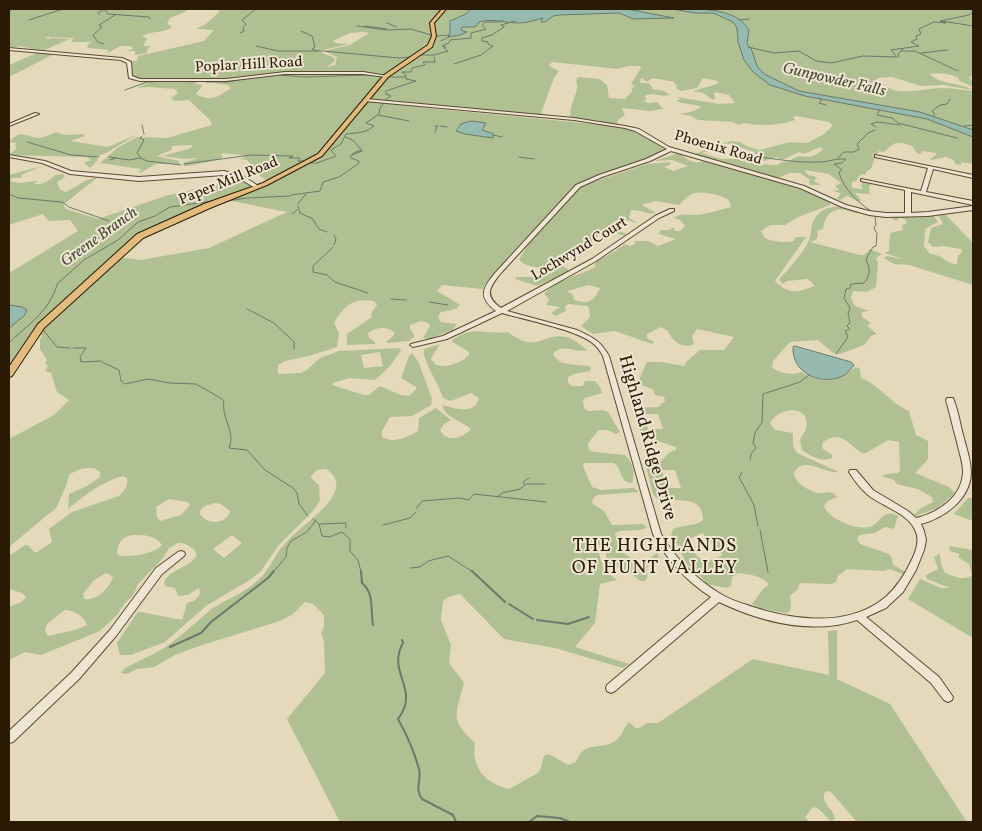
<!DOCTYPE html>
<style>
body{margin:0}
#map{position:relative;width:982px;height:831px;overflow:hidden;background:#e5d9bb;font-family:Vollkorn,serif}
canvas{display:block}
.frame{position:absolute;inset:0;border:10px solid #2b1a03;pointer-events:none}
</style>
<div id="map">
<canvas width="982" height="831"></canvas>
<div class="frame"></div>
</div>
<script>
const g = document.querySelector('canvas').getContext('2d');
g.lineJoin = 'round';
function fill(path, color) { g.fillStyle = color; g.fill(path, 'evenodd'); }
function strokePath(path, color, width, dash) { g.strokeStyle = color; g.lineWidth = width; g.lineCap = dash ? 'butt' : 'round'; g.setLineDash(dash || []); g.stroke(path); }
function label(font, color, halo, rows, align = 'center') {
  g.font = font + ' Vollkorn,serif'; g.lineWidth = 4; g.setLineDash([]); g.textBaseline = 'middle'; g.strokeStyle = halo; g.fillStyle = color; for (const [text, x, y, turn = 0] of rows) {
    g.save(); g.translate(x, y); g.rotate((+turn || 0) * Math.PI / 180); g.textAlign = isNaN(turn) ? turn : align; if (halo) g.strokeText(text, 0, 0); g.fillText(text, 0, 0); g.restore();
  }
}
const green = new Path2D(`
 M9,9H184L187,11L170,18L167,24L171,26V28C161,33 152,31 142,36L147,39L143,46H151L147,50V53L135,55V51H126L133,49L131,46H121L107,53L108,50L88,48L87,46L91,42H72L73,38L46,37L48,39L52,38L70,39L42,51H33L35,50L21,46L9,48Z
 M218,9H973V76L969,77L973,82V87L958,80L959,78C951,74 939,72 930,74C937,84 962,83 973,90L944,85L921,86L892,77L877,78L876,83L887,85L870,87L882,89L888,87C896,96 929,88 942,88C952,88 963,90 973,91V164L961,162V165L955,164L954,160L946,157L931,160L930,159L936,155V153L923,151L920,154L917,153L912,146C896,141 896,141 884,152L879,151L876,155L870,154L875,157L871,169L867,171L865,175L862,174L857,178L858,180L852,182V188L863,189L861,185L863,182L872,183L869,187L870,194L855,193L861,200L859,202L847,196L840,200L837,199L841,193L832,191L839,190L835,186L841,183L829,174L804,170L808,175L817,177L814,181L821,185H809L810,180L800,173H790L778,178L694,154L731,141L740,142L748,147L760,150L790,142L807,143L824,134L833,125L829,122L796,116L793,117L795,120C776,126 762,126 743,123L740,125L732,122L698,120L691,116L680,114L694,111L701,107C693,103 684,105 676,101L681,99L677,97L719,104L735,103L729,95L714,92L715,98L713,100L703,93L693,91L717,84L718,81L703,78L697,88L681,91L677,89L676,86L678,85L674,84L675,82L653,78L646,82L644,79L641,78L640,83H649L653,89L664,91L670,95C662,98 653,91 645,96L647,100L642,101L649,103L657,102L663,109L650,111L622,108L625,115L618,120L617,124L564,117L571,116C568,104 581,92 576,80L579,77L600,79L607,85L609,98L625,99L633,90L631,88L635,87L631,84L641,68L640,66H628L618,69L552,62L549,66L559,71L554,78L541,113L552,116L418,104L417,107L625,127L639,132L666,150L640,163L591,178L576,185L506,259L482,289L442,285L437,291L460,305L456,309L441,312L438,317L441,322L457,324L453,329L455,331L453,333L450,331L429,339L423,338L430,326L428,323L421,321L410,325V329L414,334V337L409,341L387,343V341L394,335V332C386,326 376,327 368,333L369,338L374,341L375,344L347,345V334L372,317L371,313L377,305L374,301C352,298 345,305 334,323L339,333L337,347L309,356L285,361L278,365V374L300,373L307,370L320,358L339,351L399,348L401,351L389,367L375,380L349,378L333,383L332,385L364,395H369L380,386L401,395L409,396L416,389V387L401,378L409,356L412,353L419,363L432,399L431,405L412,416L390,417L382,431V437C395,444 407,437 418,431L419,418L436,408L451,420L444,424L440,430C447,443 462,439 471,429C462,421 445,418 442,405C455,408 475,416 479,398L471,393L451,401L443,398C440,385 421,359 424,349L440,344L431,359L436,365C448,368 461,363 469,355V352L451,341C473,324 483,335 508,332C538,355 541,332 567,337C574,339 582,346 587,350C576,354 562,342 553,354C560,368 578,363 591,367L590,371L574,374L568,377V382L571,386H583L585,381H595L600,387L602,393L585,398L583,401L584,408L588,411L603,410L608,412L620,432L616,434L607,430H599L588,443L589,450L594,452L625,455C632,461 636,474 632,483C619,483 623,469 614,463H584L583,466L592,487L601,490L634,488L639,492L598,495L594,497L592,503L604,511L612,525L642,524L647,527C640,533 624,528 615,533V535L622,538V551C629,557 641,566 651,558C653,556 654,554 657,553L659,557L655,562L647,567V578L645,581H640C636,578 634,575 630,573C618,567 606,568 606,553L601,546L596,544L604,570L617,580L600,584L595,623L575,647L629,664L623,668L555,648L504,639L460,594L448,597L443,601L441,620L451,645L449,663L464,683C456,715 449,719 475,743C471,768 485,783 509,789L538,773C543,767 541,759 546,754L553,756L568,765L576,762C585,739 600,751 615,741C622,737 623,728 629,722L635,728H639L647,723H658L753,659L829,675L828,631L837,630V679L890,704L967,822H857L830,791L825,792C820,804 834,808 835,819L831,822L819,809L813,807L805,817L809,822H340L287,719L325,673L324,642L321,633L324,627V615L313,604L305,602L293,614L280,621L199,646L175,655L154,667L137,669L127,674L121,673L125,668C142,659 161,652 175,640C188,630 200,618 213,608C228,598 245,593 258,580C267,572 272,562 278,552C284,544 292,536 299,530C313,517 356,488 326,469L317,470L311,476V478L319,485L320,501L312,512L278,546L261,571L250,580L206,606L165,642L131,655H120L117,643L137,613L141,612L182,620L187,603L195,600L200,594L199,588L188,595L178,596L175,588L165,586L164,583C170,568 189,569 197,555L194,549L183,543H178L169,548L164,557L138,584L134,594L125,603L117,615L100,631L41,655L25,652L9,660V607L21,602L26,597L22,593L9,589V556L25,545L29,546L34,552H37L52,542L49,529L72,512L119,496C125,490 128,487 127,478L123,476C101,482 85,495 68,509L69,494L87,486L100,477V472C91,464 78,469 69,475L66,486L56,508L9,547V439L54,415L69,400L57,392L51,373L45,371L48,366L45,364L47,360L40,349V339L42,337L40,331L118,257L141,260L209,248L287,212L232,201L222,202L275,181L270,182L260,176L247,160L239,159L245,158L243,155L223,153L221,155L223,157L218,160L187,166H184L183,163L198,158L184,159L163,156L191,148L192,145L172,146L171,150L157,156L179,161L180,164H156L140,173H139L141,169L100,163L117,148L137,137L167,138L212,125L210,120L189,100L175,101L171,98L178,93L175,89L148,87L137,88L150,82L173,81L138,79L133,77L131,61H137L138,56L204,41L214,30L196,29L206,24L219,12ZM364,32L369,33L350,45L324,51L337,57L335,65L308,72L327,67L335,61L333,57L322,53L323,50L349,44L336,43L333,41L350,33ZM195,80H232V82L214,83L228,85L231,88C220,96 210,103 196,94L203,85L194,84ZM727,143L755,152L753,157L765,161L776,157L782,160L799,152L804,154L820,147L823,149C806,164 806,151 792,159L791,161L782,162L778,165L754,164L750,161V159H721L702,153ZM380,352L383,366L364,368L361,355ZM169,499L188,502L190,505L181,515L160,521L157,517L156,507ZM215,503L221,504L230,511C227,525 207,525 200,514C200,506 208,505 215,503ZM133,535C144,535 156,535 162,545C154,554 129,558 118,555L117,552C119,541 122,537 133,535ZM232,535L242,543L224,558L213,549ZM106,573L113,577C110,588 95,602 84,599L83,594L94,580ZM65,610C74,610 85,617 87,625L75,630L48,636L45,630L47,624Z
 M37,53L54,54L9,77V65Z
 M56,132L65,135L83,134L85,136L70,141L108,147L138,134L106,153L96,157L98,160L90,168L84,163L91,160L87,157L9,155L17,148L15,146L16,143L9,142C22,128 27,138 40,138C45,137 51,134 56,132Z
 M676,154H681C688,162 697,165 707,160L790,185L831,202L830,205L798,217L785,225H770L761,231L765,238C773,242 785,243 794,241L796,237H806L775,281C791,296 797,292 815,286L808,279L787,281L783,284L779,280C788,269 799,258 806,246C812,238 810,227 814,220C825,201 845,206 860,213C854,214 850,211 844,210C831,207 824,218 823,229L817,231L818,235L816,240L810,242L860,255H864L870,249L882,254L876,258L878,263L876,287L867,292L853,291L851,298L855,306L869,311L862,312V317L871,323L867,326L877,334L871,336L864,345L840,354L833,353L818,340L790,342L773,361L772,367C777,373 794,376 801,372C823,385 838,382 856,367L860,369L861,378C879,384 891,404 909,411L916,435L928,441V459L915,473L949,487L955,493L938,508L915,516L914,515L921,508L933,502L932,497L918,489L897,484L893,479L882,477L886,474L898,473L900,471L899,442L888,440L866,453H862C848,445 842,429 823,442L822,448L832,455V458C823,463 810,456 802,450L800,440C801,436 805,433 806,429C812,405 780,405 770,423L775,430L793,433V446L797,453L839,472C826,475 804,454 794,473C794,482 809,491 818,493C827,494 831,489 837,497L828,501L824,506C828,519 859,532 872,526C878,523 881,516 887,514C891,512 895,514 898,516L894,529L885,527L875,533L860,535L857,538L860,544L889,554L892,558L893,565L906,572L905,575L890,569L884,571L847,569L838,576L836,582L831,584L800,583L798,589L790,596L791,607L789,612L786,613L762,609L752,604L764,588L769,585C764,576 748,574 738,573L732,577L731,586L726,588L707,584L695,570L686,564L679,547L671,536L673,529C682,525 696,526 703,520C703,491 671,505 656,498L653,494L646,466L658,464L670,452L676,450V447L643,436L637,424L634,408L658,407L665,401L664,397L655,395L653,389L637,384L647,362H661L684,366L687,361L700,350H724L734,337L697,329L692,336L694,344C683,350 672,341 668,331L661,327L647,334V338L654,342L652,344L615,331L593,334L581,326L590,317L589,308L587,306L568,304L565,306L566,311L555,316L551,313L560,307L546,305L549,299L544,294C556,279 579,276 595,267L596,262L617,250V248L622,247L624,244L630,246L635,244V241H648L658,246L676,239L659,234L660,230H670L673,227L675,231H680L685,226L680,220L674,218L675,217C683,213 687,215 695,215C703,215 723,209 731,207L729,200C720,195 703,190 692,194C688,196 682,202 679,205L656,201L644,204L642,205L656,213C648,215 640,209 631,210L629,218L638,223L620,219L612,223L610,228L625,233L626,236L604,231L579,251L556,259V261L569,270L565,273L537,286L515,279L516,277H539L552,273L551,269C540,266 526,269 519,259L530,242L577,189L584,185L647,164L669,162L671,164L664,167L673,171L688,166L672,160L654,161ZM589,285L600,288C594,300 590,305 574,300L573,295L567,291ZM644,414H658L663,429H648ZM662,470H675L681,488H666ZM702,533L723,555L704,563L684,542Z
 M42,166L21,175L22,178H12L10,181L19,183L36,181L37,182L34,184C43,185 49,181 55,175L63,174L65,177L57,182L60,190L66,192L87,180L98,177L63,205L66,209L98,219L165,196L241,179L252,186L157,226L51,314L9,371V273L78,231L70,220L49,221L43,214L9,225V175Z
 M938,214H945L972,242L973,285L909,265L894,264L884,258L886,256L903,259L884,253L889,251L890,233L903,230L902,225L907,224L905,219L899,218L896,221L890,217L933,215L938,222L925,229L924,246L930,254C944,255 946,264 957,264L958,256L962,252L961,249L943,246L933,247L928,242L931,228L943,224Z
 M968,498H973V521L954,514Z
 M949,546L973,550V638L908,599L920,579L941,588H950L927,579L926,575L938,569L934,557L940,554L941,564L945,573C954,576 963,582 972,575L969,564L959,558V554L950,551Z`);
const water = new Path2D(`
 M471,9H627L674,18L633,19L619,13L559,15L553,16L545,22H541L543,18C535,20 527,23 519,23C506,23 492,18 479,22L475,27H462L461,30L467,32L460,35L448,37L450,33V21L466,14Z
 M672,9C695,9 735,6 749,30L747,44L751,48L757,66L764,74L799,91L920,112L973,130V137L927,119L805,96L770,85L753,72L744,60L738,42L737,28L733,22L713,13H696Z
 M472,121L486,123L482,130L494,134L493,138L465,134L456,131L461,124Z
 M9,305L22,307L27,310L24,316L9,328Z
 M795,346L851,362L854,365C852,368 849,372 846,374C824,388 791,374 793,347Z`);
const streamFar1 = new Path2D(`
 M99,9L105,10L108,14L149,17L150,19
 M100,15L98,13L103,10
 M29,20L63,9
 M740,20L749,19
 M942,21L973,26
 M387,23L397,27
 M357,26L387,30L411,29L431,35
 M364,26L387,29
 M301,31L312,36L315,47L312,49L317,51
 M240,33L244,31L243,28L246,24L242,20L256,9
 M436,36L450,35
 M441,41L449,37
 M104,44L98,42L93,35L102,27L99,25L115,15
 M256,46L278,51H321
 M748,47L774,53L799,51L816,61L831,63L863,56L897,57L891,50L919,46L911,42L917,39L916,36L921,34L919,29L934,22L946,23L940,21L969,15L973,12
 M323,51L399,58L411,57
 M901,51H915L958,71
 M921,53L948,50
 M421,55H434L448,51L444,48L446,47L442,46L449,43L450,40L471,38V33L486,29L482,25L485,22H500L503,20
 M899,57L898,54L904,48
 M454,64L481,55L493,46L488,44V42L482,41V38L492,35L504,27L501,25L515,21
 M278,75L305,77L368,75
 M389,77H405
 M175,81L196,82
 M206,82H228L247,78
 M125,90L147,82L166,81
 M819,98L822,100L819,103L826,105
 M385,100L391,96L386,94V91L416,81L406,79V75L402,72H411L412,68L425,65L423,62H435L434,57
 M880,109L877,115L892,118L898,123L957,138
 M378,115L409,121
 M933,117L935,115L932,111L940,105L947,104L950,99
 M142,125L144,134
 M435,126H438
 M440,126L447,127
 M964,126L973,125
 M876,127L871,124L877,122L900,125
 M435,132L437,126
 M493,135L502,137
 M346,137L354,141L362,151
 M27,142L71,155L99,157
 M352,154L361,150
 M352,155L362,151
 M753,156C775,159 797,163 819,162C829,162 836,158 846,159L842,163L834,164L842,170L839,172C842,187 858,203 871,211
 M109,157L129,160L140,158L147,161L181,165
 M519,157L534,159
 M141,158L137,153L144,140L140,138L142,136
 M838,158L844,152H854L859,149L857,144L868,133L875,130
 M110,160L116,158
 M310,163H317L336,156L331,150L341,144L346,134C356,133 366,133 374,126L366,123L379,114L380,108L384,103
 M184,164L251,155L293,156L289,158H300L298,161H305
 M9,194L18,198L62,202L69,207L109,221
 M291,195L320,191L323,182L339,177L358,164L359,161L351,158V155
 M248,198L290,196
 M227,201L247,198
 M298,204L306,194
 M298,206L300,213L313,219L316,225
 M292,214L297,210
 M875,216L876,225L874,228L876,232
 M317,226L319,229L327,232
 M334,235L336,239L334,245
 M333,247L313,266V272L327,275L335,282L368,293
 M57,284L84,260L118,240L138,222L155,216L170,207L213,201
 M391,299L406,300
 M429,302L448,305
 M247,309L274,323L294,342V349
 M43,330L57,347L70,348
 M14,338C32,322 50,309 57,285
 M9,343L13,339
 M73,348H86L80,357L81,362L101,361
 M836,354L848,337L845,331L850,329L847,326L850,322L848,314L850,308L844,298L846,289L850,288L851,284L864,283C871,275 870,269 866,259L873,247L876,246L877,233
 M102,362L119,370L121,381L125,384L148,379L170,383L196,384L222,399L224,401C221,418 236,432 229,448L247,450L265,470L293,488L297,493L299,504L308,516
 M750,460L751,454L756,448L753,443L755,433L762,422L763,394L800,382L809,375
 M742,472L739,477L754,505L758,526
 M524,484L523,482L529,478
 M497,497L502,493L520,489L526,484H545
 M416,509L422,501L459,498L469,500L474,494L546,502
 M313,519L319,524L322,536L329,537L342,532L350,539V551L358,560L361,572
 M320,524L346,523V528
 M383,525L410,518L416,512
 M760,530L768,572
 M410,568L420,567L428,561L448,556L473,572
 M273,572L286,557L287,548L291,541L307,532L316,520`);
const stream = new Path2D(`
 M361,571L362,583C375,594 370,610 373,625
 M472,571L505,602
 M509,604L533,619
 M537,620L568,624L589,617
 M402,640L403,643C386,673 421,689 398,719C407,735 414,751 419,769C422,780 414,788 422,799L453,815L456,822
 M170,647L201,633L211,622L268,578L274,571
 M529,822L537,816L560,818L570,822`);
const minor = new Path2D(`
 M9,48L122,58L131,62L132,76L140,79H226L285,72H363L388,76L386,77L363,74H285L226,81H140L129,78L127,63L121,60L9,50Z
 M366,99L574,118L625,126L639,129L669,147L804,186L846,205L869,211L886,213H905V190L861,181V179L921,191L928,168L875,157V155L973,175V178L933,169L926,192L973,201V205L911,192V213L928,212L973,206V210L928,216L886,217L869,215L842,207L800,188L671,151L650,161L602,177L580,187L500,274C489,288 484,296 501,308L592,259L655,216L670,209H674V211L659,218L596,261L507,311L577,330C592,337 601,341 609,356L661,534C675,558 695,578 719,593C727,598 737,602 747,605C787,619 841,628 879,602C891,594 899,583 906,571C912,560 921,544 916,532C909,513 883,507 868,495C861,489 854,480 849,472L850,470H856L873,490L908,511L916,518C938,513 962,497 963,472C963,462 959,452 957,442C953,428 950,414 946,400L947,398H953C958,410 960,423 963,435C966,447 971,460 971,473C970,500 944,518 921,524L924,531L926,540L924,550L916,570L903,592L886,608L866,617L939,677L953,697L952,700L948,702L944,700L931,683L857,620C850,622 844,624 837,625C797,631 755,619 719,602L615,691L611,693L607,691L606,688L607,685L711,597C686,581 667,560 653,534L603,356C601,353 599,349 596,346C581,330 525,320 502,313L447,339L413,347L410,345L411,344L443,336L496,311C477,297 483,287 496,272L576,185L599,175L646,159L667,149L635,131L625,128L574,120L364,101V99Z
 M35,113L39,114L9,126V124Z
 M9,155L45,161L71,171L139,177L224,171L243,176L260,187L255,188L239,178L224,175L139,181L70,174L42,163L9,157Z
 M181,551L184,552L185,554L184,556L162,574L116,636L79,679L13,742L9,743V731L71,673L110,630L156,568L178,552Z`);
const major = new Path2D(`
 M442,9H446L434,23L436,36L432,47L388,77L322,156L267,185L210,208L143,238L44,328L12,376L9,377V367L38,324L137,234L204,204L263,183L318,154L384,75L428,45L432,36L430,23Z`);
const farStreetnames = [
 ["Poplar Hill Road",249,66,-3],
 ["Phoenix Road",718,149,16],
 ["Paper Mill Road",229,182,-22],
 ["Lochwynd Court",580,250,-31]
];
const farWaternames = [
 ["Gunpowder Falls",834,81,13],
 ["Greene Branch",100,238,-36]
];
const streetNames = [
 ["Highland Ridge Drive",646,438,74]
];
const neighbourhoodNames = [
 ["THE HIGHLANDS",655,548],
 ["OF HUNT VALLEY",655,570]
];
fill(green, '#b0c093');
fill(water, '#96baae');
strokePath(water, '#6b7a6a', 1);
strokePath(streamFar1, '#6b7a6a', 1);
strokePath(stream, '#6b7a6a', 2);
strokePath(minor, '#5a4a31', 2);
strokePath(major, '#2b1a03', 2);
fill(minor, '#eee6d3');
fill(major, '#e2bc7e');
label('15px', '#2b1a03', '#eee6d3', farStreetnames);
label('italic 16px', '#4b4a36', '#eee6d3', farWaternames);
label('18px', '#2b1a03', '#eee6d3', streetNames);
g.letterSpacing = '1px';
label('19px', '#2b1a03', '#eee6d3', neighbourhoodNames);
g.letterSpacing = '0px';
</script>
